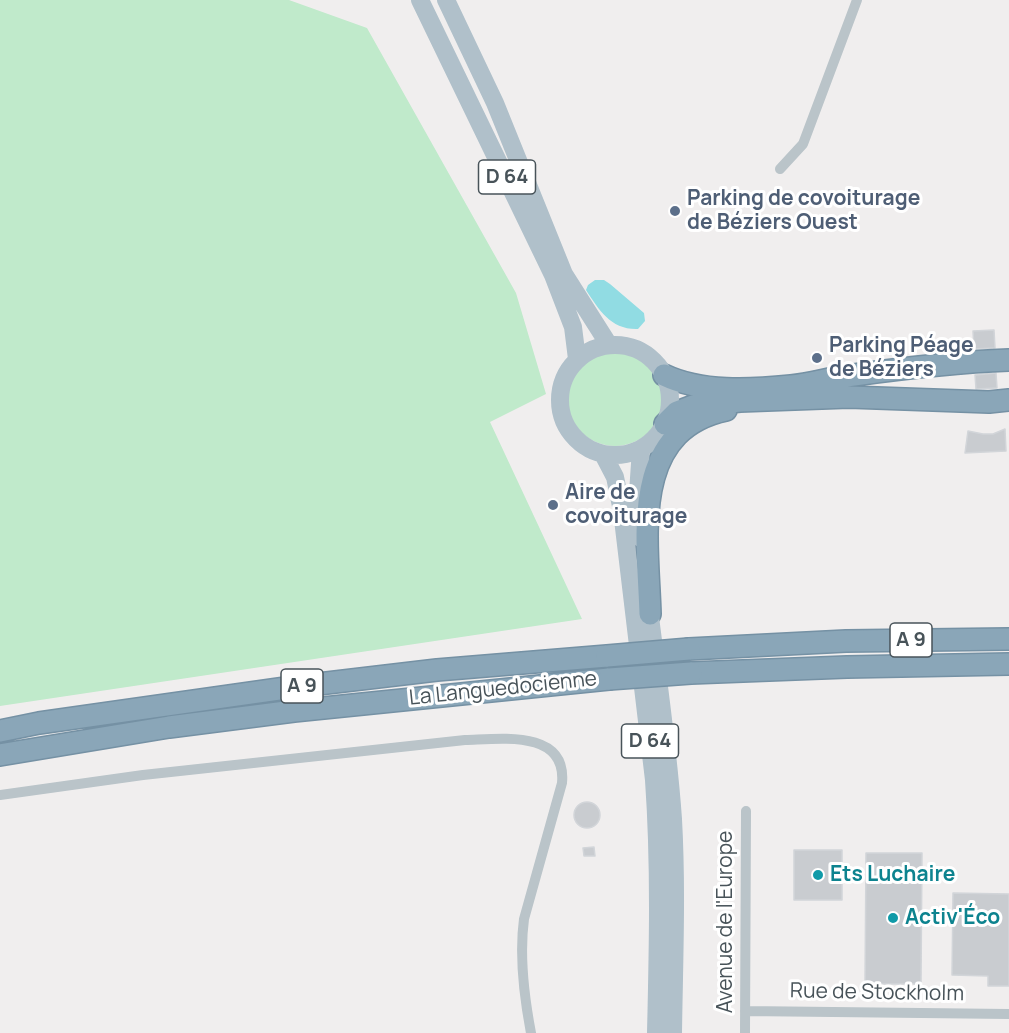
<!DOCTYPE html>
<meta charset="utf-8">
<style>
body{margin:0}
canvas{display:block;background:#f0eeee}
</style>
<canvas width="1009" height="1033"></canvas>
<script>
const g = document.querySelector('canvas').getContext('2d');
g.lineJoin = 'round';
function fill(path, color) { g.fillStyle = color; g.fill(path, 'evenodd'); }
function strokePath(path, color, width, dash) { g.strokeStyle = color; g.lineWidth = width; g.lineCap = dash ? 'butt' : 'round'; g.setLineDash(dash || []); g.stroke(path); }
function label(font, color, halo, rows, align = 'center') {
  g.font = font + ' Manrope,sans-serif'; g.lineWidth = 6; g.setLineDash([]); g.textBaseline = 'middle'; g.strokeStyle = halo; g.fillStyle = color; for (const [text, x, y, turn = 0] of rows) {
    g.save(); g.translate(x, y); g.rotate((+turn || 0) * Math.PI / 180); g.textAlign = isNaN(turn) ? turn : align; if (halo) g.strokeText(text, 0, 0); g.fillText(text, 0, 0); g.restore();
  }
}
const green = new Path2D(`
 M0,0H289L367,28L516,293L546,394L490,422L582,619L0,706Z
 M567 398a48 48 0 1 1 96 0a48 48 0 1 1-96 0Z`);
const water = new Path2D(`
 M595,280H604L610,284L644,313L645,321L638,329C611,330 599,310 586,290L588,285Z`);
const building = new Path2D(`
 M994,330L995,348L974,349L973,331Z
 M996,373L997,388L976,389L975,375Z
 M1005,429L1006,451L965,453L968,431L983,434H993Z
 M574 815a13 13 0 1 1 26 0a13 13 0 1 1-26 0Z
 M594,847L595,856H584L583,848Z
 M794,850H842V900H794Z
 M866,853H922L921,984H865Z
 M953,893L1009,894V986H988V976L952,975Z`);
const minor = new Path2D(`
 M780,169L803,144L857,0
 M0,795L143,775L465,740C500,739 567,729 562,783L524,919C519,956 524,996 531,1033
 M745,1011L1009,1014
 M745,1033L746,811`);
const primary = new Path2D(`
 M420,0L553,275L573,327L577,359
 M446,0L495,103L564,274L609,345
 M560 400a55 55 0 1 1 110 0a55 55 0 1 1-110 0Z
 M603,454L615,477L622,511L654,780C660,865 658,949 656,1033
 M641,538L637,507L641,449
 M648,601C657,674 668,746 673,819C677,890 674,962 673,1033`);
const motorway = new Path2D(`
 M664,375C701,393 751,390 791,386C812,384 833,377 854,375C905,368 957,362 1009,360
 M665,424L677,412L693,406L740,401L849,397L989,402L1009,400
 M650,614C648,540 628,431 726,410
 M689,649L846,641L1009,639
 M691,673L847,667L1009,664
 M0,731L39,723L293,687L437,670L607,656
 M0,755L169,727L294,711L609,679`);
const motorwayBridge = new Path2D(`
 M607,656L689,649
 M609,679L691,673`);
const markers = [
 [675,211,6,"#5c6f8a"],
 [817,358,6,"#5c6f8a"],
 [553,505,6,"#5c6f8a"],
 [818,875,6,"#0f9aa8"],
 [893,918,6,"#0f9aa8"]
];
const shields = [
 [507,177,57],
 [911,640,42],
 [302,686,42],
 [650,741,57]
];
const shieldNames = [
 ["D 64",507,177],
 ["A 9",911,640],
 ["A 9",302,686],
 ["D 64",650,741]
];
const serviceNames = [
 ["Parking de covoiturage",687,199],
 ["de Béziers Ouest",687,223],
 ["Parking Péage",829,346],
 ["de Béziers",829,370],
 ["Aire de",565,493],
 ["covoiturage",565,517]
];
const streetNames = [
 ["La Languedocienne",503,689,-6],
 ["Avenue de l'Europe",726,922,-90],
 ["Rue de Stockholm",877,993,1]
];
const cultureNames = [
 ["Ets Luchaire",830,875],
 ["Activ'Éco",905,918]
];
fill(green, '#c0eacb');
fill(water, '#91dce3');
fill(building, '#c9ccd0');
strokePath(building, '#d2d5d9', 1.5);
strokePath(motorway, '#7591a4', 24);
strokePath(minor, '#bac4c9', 10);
strokePath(primary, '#b0c0ca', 18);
strokePath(motorway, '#8aa6b8', 21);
strokePath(motorwayBridge, '#7591a4', 24, []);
strokePath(motorwayBridge, '#8aa6b8', 21);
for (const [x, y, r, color] of markers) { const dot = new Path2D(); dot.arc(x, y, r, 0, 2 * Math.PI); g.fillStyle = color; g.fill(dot); strokePath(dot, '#fff', 2); }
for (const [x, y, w] of shields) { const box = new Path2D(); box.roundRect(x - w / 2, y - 17, w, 34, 4.5); g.fillStyle = '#fff'; g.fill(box); strokePath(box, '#485359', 1.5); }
label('bold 20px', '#485359', null, shieldNames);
label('bold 21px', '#4e5e75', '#fff', serviceNames, 'left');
label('21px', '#485359', '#fff', streetNames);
label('bold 21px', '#0d838f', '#fff', cultureNames, 'left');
</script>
